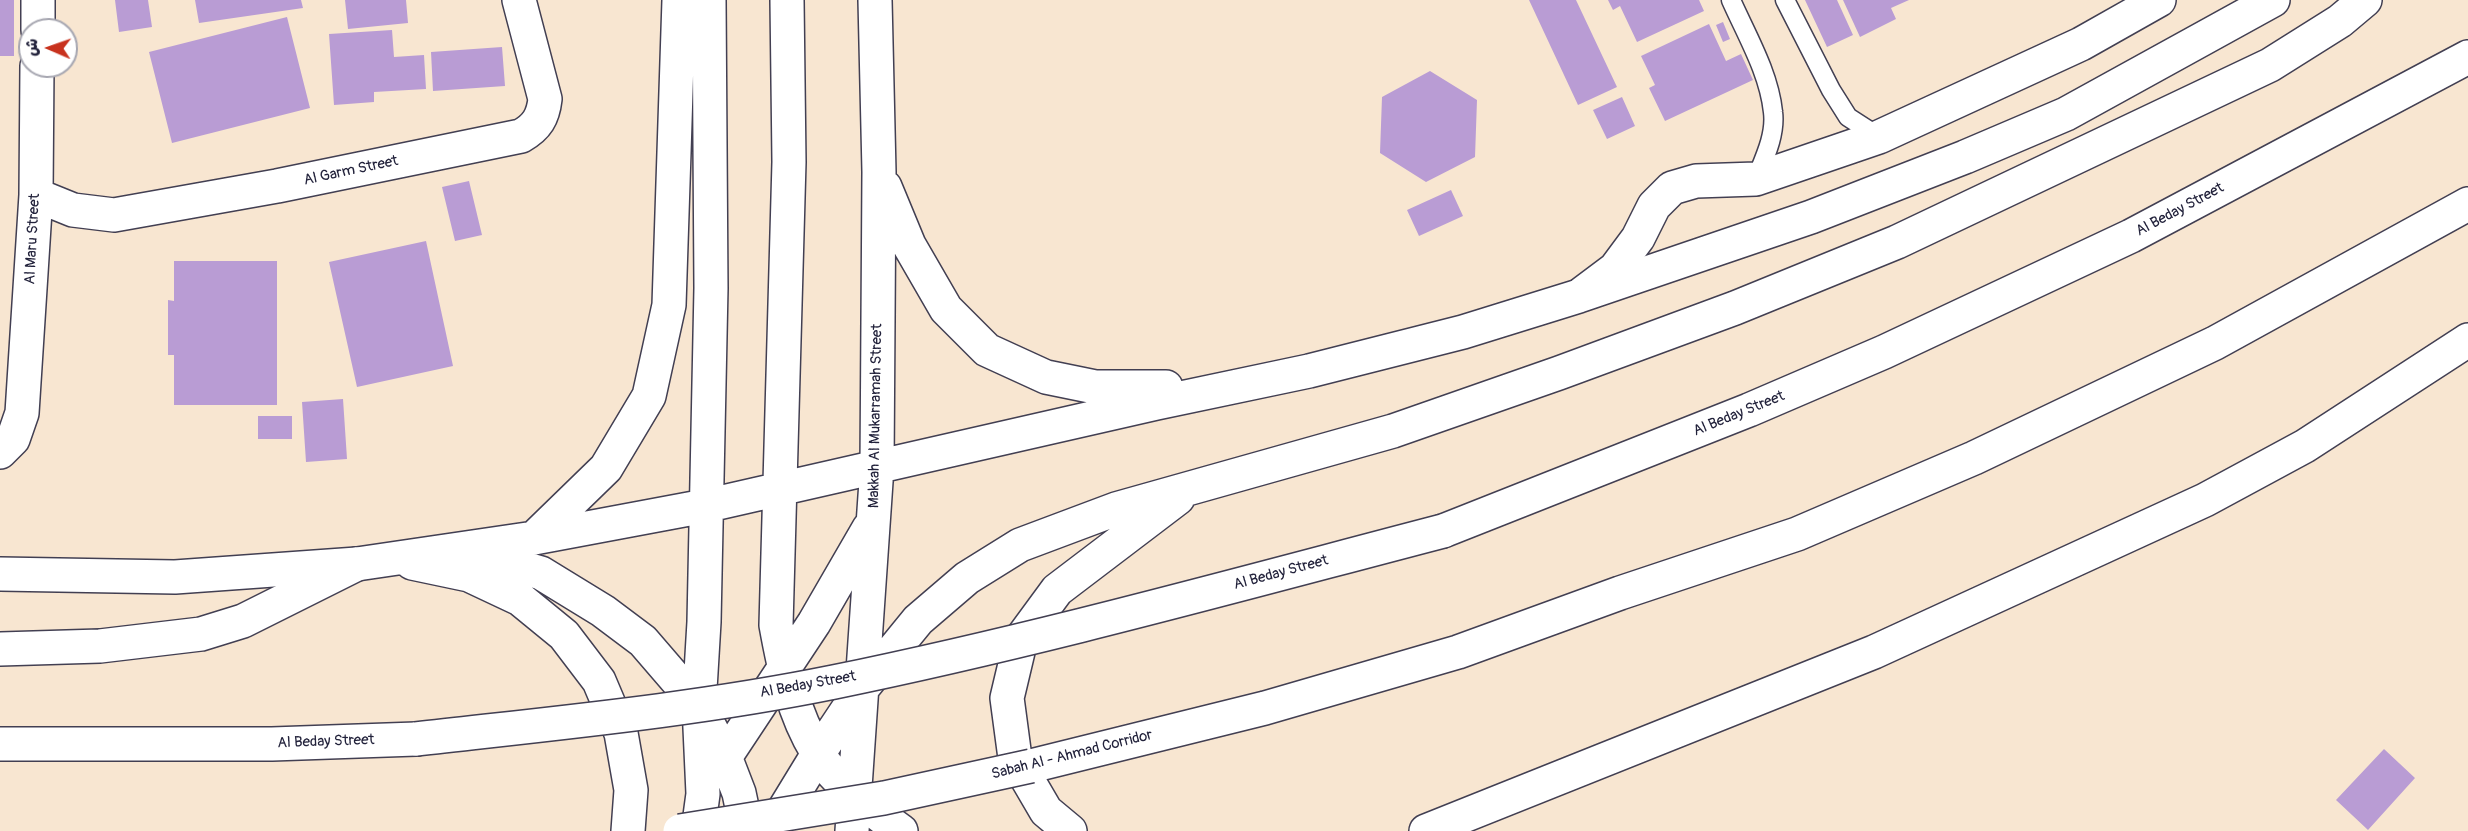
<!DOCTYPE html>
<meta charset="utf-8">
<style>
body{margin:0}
#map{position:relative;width:2468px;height:831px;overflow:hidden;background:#f8e6d1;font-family:Pangolin,"Playpen Sans Arabic",sans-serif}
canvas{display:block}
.north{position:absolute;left:18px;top:18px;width:60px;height:60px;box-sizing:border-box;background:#fff;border:2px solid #a7a7b1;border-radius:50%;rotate:272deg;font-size:16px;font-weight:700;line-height:24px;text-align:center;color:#22223b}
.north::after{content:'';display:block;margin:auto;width:21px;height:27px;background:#c8321e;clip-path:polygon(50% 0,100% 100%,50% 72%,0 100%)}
</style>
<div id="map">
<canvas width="2468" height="831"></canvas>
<div class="north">ش</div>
</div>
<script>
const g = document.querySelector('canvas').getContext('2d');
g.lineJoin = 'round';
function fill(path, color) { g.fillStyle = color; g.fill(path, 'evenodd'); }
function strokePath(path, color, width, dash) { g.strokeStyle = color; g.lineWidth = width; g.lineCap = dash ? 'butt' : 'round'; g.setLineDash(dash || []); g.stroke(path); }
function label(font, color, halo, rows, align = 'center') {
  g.font = font + ' Pangolin,sans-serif'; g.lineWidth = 5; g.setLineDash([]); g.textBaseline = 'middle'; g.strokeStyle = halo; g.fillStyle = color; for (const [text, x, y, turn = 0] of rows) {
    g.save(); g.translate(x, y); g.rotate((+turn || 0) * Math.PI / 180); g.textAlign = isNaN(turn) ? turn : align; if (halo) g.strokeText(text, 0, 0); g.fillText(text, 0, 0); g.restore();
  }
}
const building = new Path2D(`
 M0,0H14V56H0Z
 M115,0H148L152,27L119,32Z
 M195,0H301L303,8L199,23Z
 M345,0H406L408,23L348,29Z
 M1529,0H1576L1617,87L1578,105Z
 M1608,0H1699L1704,11L1637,42L1620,6L1613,10Z
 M1805,0H1837L1853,35L1827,47Z
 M1843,0H1909L1891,8L1896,19L1860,37Z
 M287,17L310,108L172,143L149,52Z
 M1723,22L1730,39L1723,42L1716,25Z
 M1709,24L1726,61L1741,54L1753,80L1665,121L1649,88L1655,85L1641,56Z
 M392,30L394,57L424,55L426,89L374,92V102L334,105L329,34Z
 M502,47L505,86L433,91L431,52Z
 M1430,71L1477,100L1475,157L1426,182L1380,153L1382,97Z
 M1622,97L1635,126L1607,139L1593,110Z
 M469,181L482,235L455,241L442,187Z
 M1451,190L1463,216L1419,236L1407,210Z
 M426,241L453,366L357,387L329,262Z
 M174,261H277V405H174V355H168V300L174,301Z
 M343,399L347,459L306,462L302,402Z
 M258,416H292V439H258Z
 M2384,749L2415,778L2368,830L2336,800Z`);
const lane = new Path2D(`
 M1731,0C1747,36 1769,73 1773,112C1776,135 1764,159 1756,179
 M1785,0L1831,90L1848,117L1879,137`);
const street = new Path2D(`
 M38,30V0
 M36,195L73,210L114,215L277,186L521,136C537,127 543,117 545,99L519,0
 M1583,293L1615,269L1638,238L1654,206L1672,188L1696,181L1756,179L1879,137L2081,44L2159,0
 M0,452L13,439L22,413L36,195L37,66`);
const secondary = new Path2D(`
 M787,0L789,162L776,625C784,669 793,713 817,752C834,781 874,812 901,831
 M885,187L909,245L946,309L987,350L1046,377L1095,387H1166
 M534,538L606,468L649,396L669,305L679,0
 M469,552L541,573L603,611L643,641L699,706L724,754L739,793L747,831
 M412,563L469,575L520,599L564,635L599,681L621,733L631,790L628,831
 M0,574L175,577L357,564L534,538L705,506L1157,403L1309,371L1463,332L1579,296L1811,217L1965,157L2066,114L2273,0
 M716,771L814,623L869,528
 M698,831L703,794L699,706L704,622L711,288L709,0
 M771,831L818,754L860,691L918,620L967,578L1020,545L1116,509L1393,431L1559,373L1735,308L1897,242L2270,65L2340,21L2365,0
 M852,831L877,467L879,172L875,0
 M1070,831L1046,811L1015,758L1007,698L1021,639L1057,590L1178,498
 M1426,831L1874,652L2205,500L2305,446L2468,340`);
const highway = new Path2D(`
 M1443,531L1749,410L1884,352L2131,236L2468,57
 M0,649L100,646L201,634L243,621L357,564
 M0,744H272L416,739
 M1031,766L1265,708L1458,652L1620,593L1797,534L1974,458L2215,343L2468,204`);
const highwayBridge = new Path2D(`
 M416,739C556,723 696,710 834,682C1039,640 1240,584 1443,531
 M680,831L884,798L1031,766`);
const streetNames = [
 ["Al Garm Street",351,171,-12],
 ["Al Beday Street",2180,210,-28],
 ["Al Maru Street",33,239,-87],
 ["Al Beday Street",1739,414,-22],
 ["Makkah Al Mukarramah Street",876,416,-89],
 ["Al Beday Street",1281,573,-15],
 ["Al Beday Street",808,685,-10],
 ["Al Beday Street",326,742,-2],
 ["Sabah Al - Ahmad Corridor",1072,755,-14]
];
fill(building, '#b99cd4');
strokePath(lane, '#423f52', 21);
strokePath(street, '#423f52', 36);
strokePath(secondary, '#423f52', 36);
strokePath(highway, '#423f52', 36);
strokePath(lane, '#fff', 18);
strokePath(street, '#fff', 33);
strokePath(secondary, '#fff', 33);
strokePath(highway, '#fff', 33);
strokePath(highwayBridge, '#423f52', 36, []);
strokePath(highwayBridge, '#fff', 33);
label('15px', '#22223b', '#fff', streetNames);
</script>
